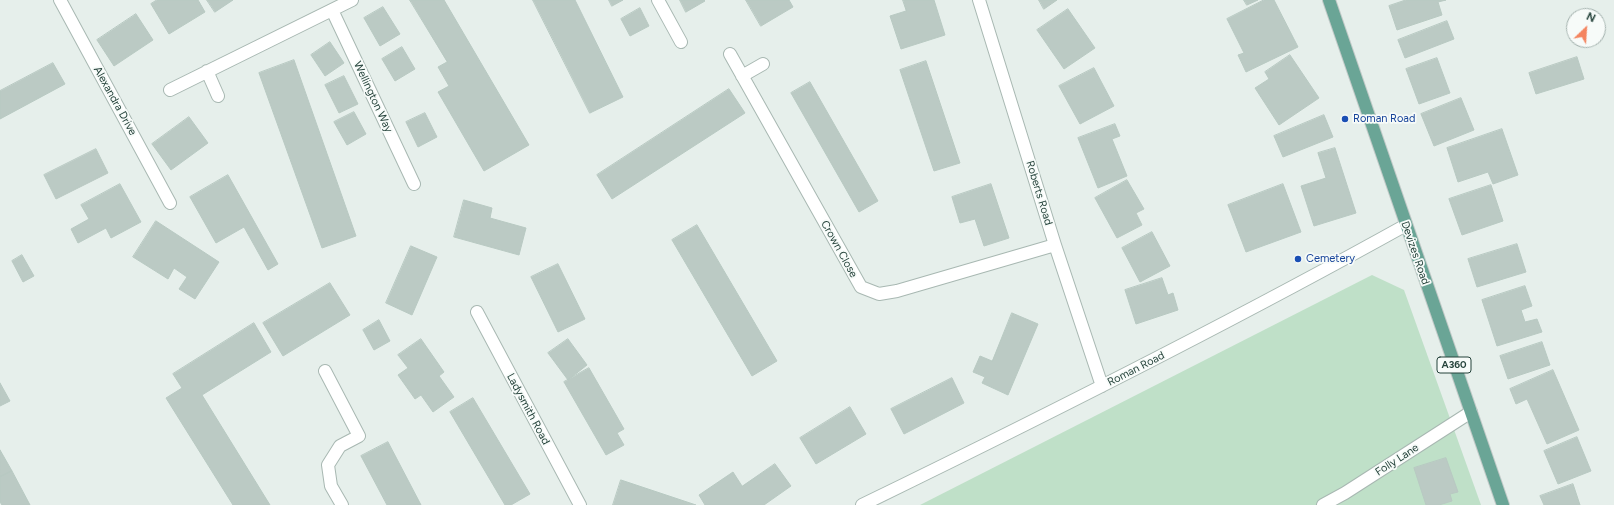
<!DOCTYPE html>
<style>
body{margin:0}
#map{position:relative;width:1614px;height:505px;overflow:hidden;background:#e6efeb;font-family:Figtree,sans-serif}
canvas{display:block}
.north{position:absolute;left:1566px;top:8px;width:40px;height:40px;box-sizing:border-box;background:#f7fbf9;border:1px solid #a3b1ad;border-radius:50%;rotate:25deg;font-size:11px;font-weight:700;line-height:16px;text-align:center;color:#24423a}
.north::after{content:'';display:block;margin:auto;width:14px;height:18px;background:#f4845f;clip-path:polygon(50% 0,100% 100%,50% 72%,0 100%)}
</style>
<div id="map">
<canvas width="1614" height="505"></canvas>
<div class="north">N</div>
</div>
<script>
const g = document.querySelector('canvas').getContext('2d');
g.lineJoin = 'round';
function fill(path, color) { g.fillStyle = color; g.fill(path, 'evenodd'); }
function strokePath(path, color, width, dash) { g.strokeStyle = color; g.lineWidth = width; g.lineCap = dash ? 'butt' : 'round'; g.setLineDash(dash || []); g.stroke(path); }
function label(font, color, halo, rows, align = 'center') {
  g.font = font + ' Figtree,sans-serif'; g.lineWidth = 3.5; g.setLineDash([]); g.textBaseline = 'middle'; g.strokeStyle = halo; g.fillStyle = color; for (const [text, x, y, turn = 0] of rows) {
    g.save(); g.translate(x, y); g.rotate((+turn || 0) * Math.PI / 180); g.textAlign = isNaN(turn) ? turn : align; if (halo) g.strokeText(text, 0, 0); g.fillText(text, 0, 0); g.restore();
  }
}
const green = new Path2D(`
 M1372,275L1404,290L1481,505H920Z`);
const building = new Path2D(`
 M157,0H198L205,12L169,34L151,4Z
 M207,0H233L215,12Z
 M410,0H444L529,145L484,171L438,92L449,86L438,67L447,62Z
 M533,0H575L623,97L590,113Z
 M609,0H623L612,6Z
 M680,0H704L705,1L686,12Z
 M746,0H789L793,7L761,26Z
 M903,0H934L945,35L901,49L890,16L906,11Z
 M1039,0H1057L1044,9Z
 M1244,0H1258L1247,5Z
 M1264,0H1274L1298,47L1246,72L1238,55L1244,53L1227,19Z
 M1406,0H1446L1438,2L1442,15L1397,30L1389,6Z
 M383,7L400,34L380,46L364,18Z
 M640,8L649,26L630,36L621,19Z
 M1068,9L1095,48L1064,69L1037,30Z
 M136,14L153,40L114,66L97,40Z
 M1447,21L1454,39L1405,58L1398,40Z
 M330,42L344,63L325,76L311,55Z
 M402,47L415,69L395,81L382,59Z
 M1290,55L1319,98L1279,125L1255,88L1269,79L1265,72Z
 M1577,57L1584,79L1536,94L1529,73Z
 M1437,58L1450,93L1419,104L1406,69Z
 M294,60L356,236L322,248L259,73Z
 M926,61L960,163L934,171L900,70Z
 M53,63L65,84L0,119V91Z
 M1094,68L1114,106L1080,124L1059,86Z
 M344,76L358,104L339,113L325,85Z
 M810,82L878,201L859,212L791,93Z
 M729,89L745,113L612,199L597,175Z
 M1461,98L1474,130L1434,146L1421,114Z
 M354,112L366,134L347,145L334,122Z
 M425,113L437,137L418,147L406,122Z
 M1324,115L1333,137L1283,157L1274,136Z
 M189,117L208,143L171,170L152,144Z
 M1115,124L1120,136L1112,139L1127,176L1098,188L1078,138Z
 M1502,129L1518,175L1493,184L1488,172L1458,182L1447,148Z
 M1335,148L1356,213L1314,226L1301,186L1326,178L1318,153Z
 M96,149L108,173L56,199L44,175Z
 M228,175L278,264L268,270L244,227L216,243L190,197Z
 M1127,180L1144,209L1136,213L1142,225L1117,238L1095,198Z
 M120,184L141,222L111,238L106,228L78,243L71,229L89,219L81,205Z
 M991,184L1009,238L984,246L975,219L960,223L952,197Z
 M1283,184L1301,232L1246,252L1228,205Z
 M1491,185L1503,221L1462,235L1449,199Z
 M464,200L492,208L490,218L526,228L519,255L454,237Z
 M156,221L219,262L195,299L179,289L187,277L174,268L168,279L133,257Z
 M697,225L777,361L752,376L672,240Z
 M1152,232L1170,266L1140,282L1122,248Z
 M1517,244L1526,272L1477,287L1468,259Z
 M411,246L437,257L412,315L386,303Z
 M22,255L34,276L23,282L12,261Z
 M558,264L585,319L558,332L531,277Z
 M1162,278L1168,295L1173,293L1178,310L1136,324L1125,290Z
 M330,283L350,315L283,356L263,323Z
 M1525,286L1532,306L1521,310L1525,322L1537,319L1542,332L1497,346L1482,300Z
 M1012,313L1038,324L1008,395L982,383L985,377L973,372L980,356L992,361Z
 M379,320L390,341L374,350L363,330Z
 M254,323L271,352L202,395L270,505H233L166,398L182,388L173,374Z
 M421,339L444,372L439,376L454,397L433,412L421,395L415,399L398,375L408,368L398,355Z
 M568,339L587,365L568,380L548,353Z
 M1542,342L1550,365L1508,379L1500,356Z
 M589,368L624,429L617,433L624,445L606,455L564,382Z
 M1553,370L1579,430L1547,444L1527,399L1516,404L1510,389Z
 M952,378L964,403L904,434L891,409Z
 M0,383L10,401L0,406Z
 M473,398L530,494L511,505H505L450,412Z
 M850,407L866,434L816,464L800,438Z
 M1577,437L1591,471L1558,484L1544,451Z
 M388,442L421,505H387L361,456Z
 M0,450L12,471L0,477Z
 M1446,458L1458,492L1450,494L1452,501L1439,505H1426L1414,468Z
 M775,464L791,486L764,505H705L699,495L733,472L742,486Z
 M12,471L30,505H2L0,502V477Z
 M621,480L696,505H613Z
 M1573,484L1580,505H1544L1540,496Z`);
const lane = new Path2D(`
 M60,0L170,203
 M1323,505L1345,493L1471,412`);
const street = new Path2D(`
 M658,0L681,42
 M979,0L1055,245L1102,386
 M332,10L414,184
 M730,54L861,287L879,294L897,291L1055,245
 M207,71L218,96
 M742,76L763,64
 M170,90L352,0
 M477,312L580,505
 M325,371L359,436L340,446L328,465L331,486L342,505
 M862,505C1045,416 1228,324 1406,225`);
const primary = new Path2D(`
 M1329,0L1503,505`);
const markers = [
 [1345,119,4,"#1a4fb4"],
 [1298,259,4,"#1a4fb4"]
];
const shields = [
 [1454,365,34]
];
const shieldNames = [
 ["A360",1454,365]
];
const streetNames = [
 ["Wellington Way",373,97,65],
 ["Alexandra Drive",115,101,61],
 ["Roberts Road",1039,193,73],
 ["Crown Close",839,249,61],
 ["Devizes Road",1415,253,71],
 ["Roman Road",1136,369,-27],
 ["Ladysmith Road",528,409,62],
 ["Folly Lane",1397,460,-33]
];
const transitNames = [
 ["Roman Road",1353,119],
 ["Cemetery",1306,259]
];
fill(green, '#bfe0c8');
fill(building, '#bbcac4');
strokePath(building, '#b8c9c2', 1);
strokePath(lane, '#a8b8b2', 14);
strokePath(street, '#a8b8b2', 14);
strokePath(primary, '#c2cac8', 14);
strokePath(lane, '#fff', 12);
strokePath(street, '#fff', 12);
strokePath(primary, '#6aa596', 12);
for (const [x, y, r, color] of markers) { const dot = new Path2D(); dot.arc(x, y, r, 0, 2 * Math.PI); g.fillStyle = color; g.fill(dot); strokePath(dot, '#f7fbf9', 1.5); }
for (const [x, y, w] of shields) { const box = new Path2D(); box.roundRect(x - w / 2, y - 8, w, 16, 3); g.fillStyle = '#f7fbf9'; g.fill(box); strokePath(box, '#24423a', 1); }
label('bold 10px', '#24423a', null, shieldNames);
label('11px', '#24423a', '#f7fbf9', streetNames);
label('11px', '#164399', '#f7fbf9', transitNames, 'left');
</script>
